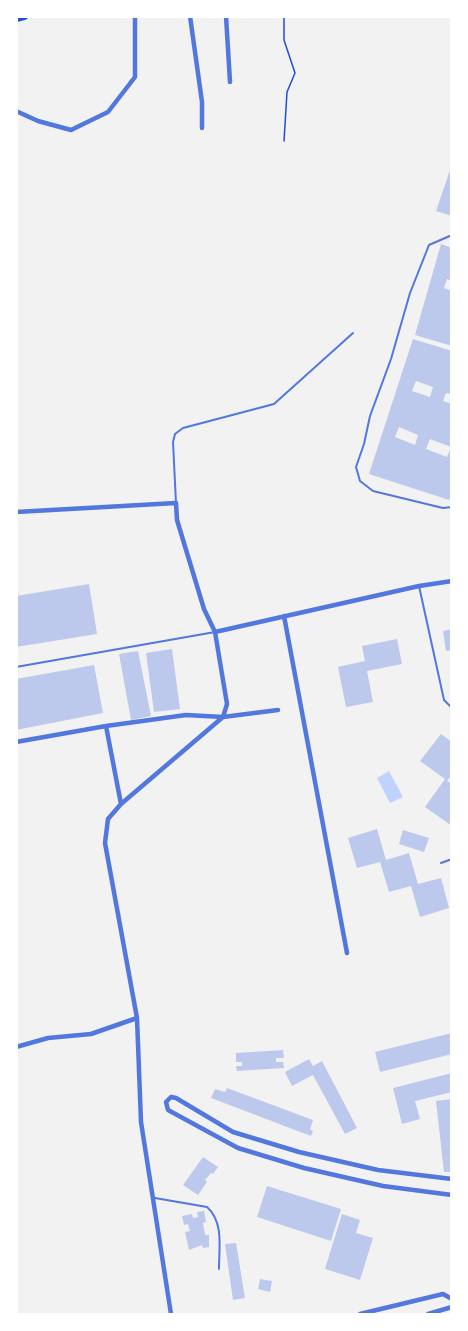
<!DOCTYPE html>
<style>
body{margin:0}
#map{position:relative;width:468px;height:1331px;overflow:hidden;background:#f2f2f2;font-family:"IBM Plex Sans",sans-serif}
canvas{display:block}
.frame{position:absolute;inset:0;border:18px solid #fff;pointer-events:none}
</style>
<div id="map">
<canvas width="468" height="1331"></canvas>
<div class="frame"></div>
</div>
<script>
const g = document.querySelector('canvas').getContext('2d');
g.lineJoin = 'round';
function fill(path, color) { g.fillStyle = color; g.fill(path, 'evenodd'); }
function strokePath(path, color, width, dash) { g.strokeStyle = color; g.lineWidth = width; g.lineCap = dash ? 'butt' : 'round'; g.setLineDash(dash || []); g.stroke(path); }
const water = new Path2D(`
 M389,771L403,797L390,803L377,778Z`);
const building = new Path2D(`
 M451,167H452V216L436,211Z
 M441,244L452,248V281L447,279L444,288L452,291V346L415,335Z
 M413,339L452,351V394L446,393L443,401L452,404V492L449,500L369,474ZM416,381L433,387L430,397L412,391ZM399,427L418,435L415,445L395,437ZM430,439L451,447L447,457L426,449Z
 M89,584L97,634L16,647V596Z
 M452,629V650L446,651L443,631Z
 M397,639L402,664L367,671L373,702L346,707L338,667L365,661L362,646Z
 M172,649L180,709L154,712L146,653Z
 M138,651L151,716L131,720L119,654Z
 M94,665L103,713L16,730V679Z
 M441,734L452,742V775L447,781L452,784V826L425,807L445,779L420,761Z
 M377,829L386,860L409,853L418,884L441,878L449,908L420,917L411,886L389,892L380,862L357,868L348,838Z
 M403,830L429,838L424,852L399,844Z
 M452,1033V1054L380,1072L375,1052Z
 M283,1050L284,1058H276V1062H283L284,1068L237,1071L236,1066H242V1062H236V1053Z
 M309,1059L313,1066L322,1061L357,1128L345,1134L313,1075L292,1086L285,1072Z
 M452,1073V1092L415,1101L420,1119L402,1124L393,1088Z
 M227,1088L313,1120L310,1129L313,1131L311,1136L211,1098L215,1089L225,1092Z
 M452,1099V1172H444L436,1101Z
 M203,1157L218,1167L213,1174L211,1173L205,1180L207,1182L198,1195L183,1185Z
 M267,1186L341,1209L331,1241L257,1217Z
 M204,1211L206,1222L203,1223L205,1235H209V1247L203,1248L202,1245L189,1250L185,1232L190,1231L188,1224L184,1225L182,1216L192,1214L193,1218L198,1217L197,1212Z
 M342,1214L360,1220L356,1233L373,1238L360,1280L325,1269Z
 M236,1243L245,1298L233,1300L225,1244Z
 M260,1279L272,1281L270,1292L258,1289Z`);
const path = new Path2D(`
 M284,141L287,92L295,73L284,40V16`);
const service = new Path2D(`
 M452,235L429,245L410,293L391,359L370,416L364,444L356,467L360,481L373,491L443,508L452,507
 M176,503L173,442L175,434L183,428L274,404L353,333
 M419,586L444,700L452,708
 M16,667L215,632
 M441,863L452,859
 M155,1198L207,1207C224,1222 219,1248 219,1269`);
const minor = new Path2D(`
 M190,16L202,102V128
 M226,16L230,82
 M16,111L38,121L71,130L108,112L135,77V16
 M16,512L176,503L177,520L204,609L215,632L227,704L223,717L121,804L108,819L105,843L137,1018L141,1122L171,1314
 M284,616L347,953
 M215,632L419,586L452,581
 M106,726L121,804
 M16,742L106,726L186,715L223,717L278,710
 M16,1047L48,1038L91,1034L137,1018
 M452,1179L378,1170L299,1152L233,1132L176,1098L171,1097L166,1102L168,1110L238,1148L304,1168L383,1186L452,1195
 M360,1314L443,1294L452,1299
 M428,1314L452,1307`);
const primary = new Path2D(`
 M16,18L24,16`);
fill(water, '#bfd3fe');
fill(building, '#bdc9ec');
strokePath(path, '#1d4ed8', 1.5);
strokePath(service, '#5277de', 2);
strokePath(minor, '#5277de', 4.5);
strokePath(primary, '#1d4ed8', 8);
</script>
